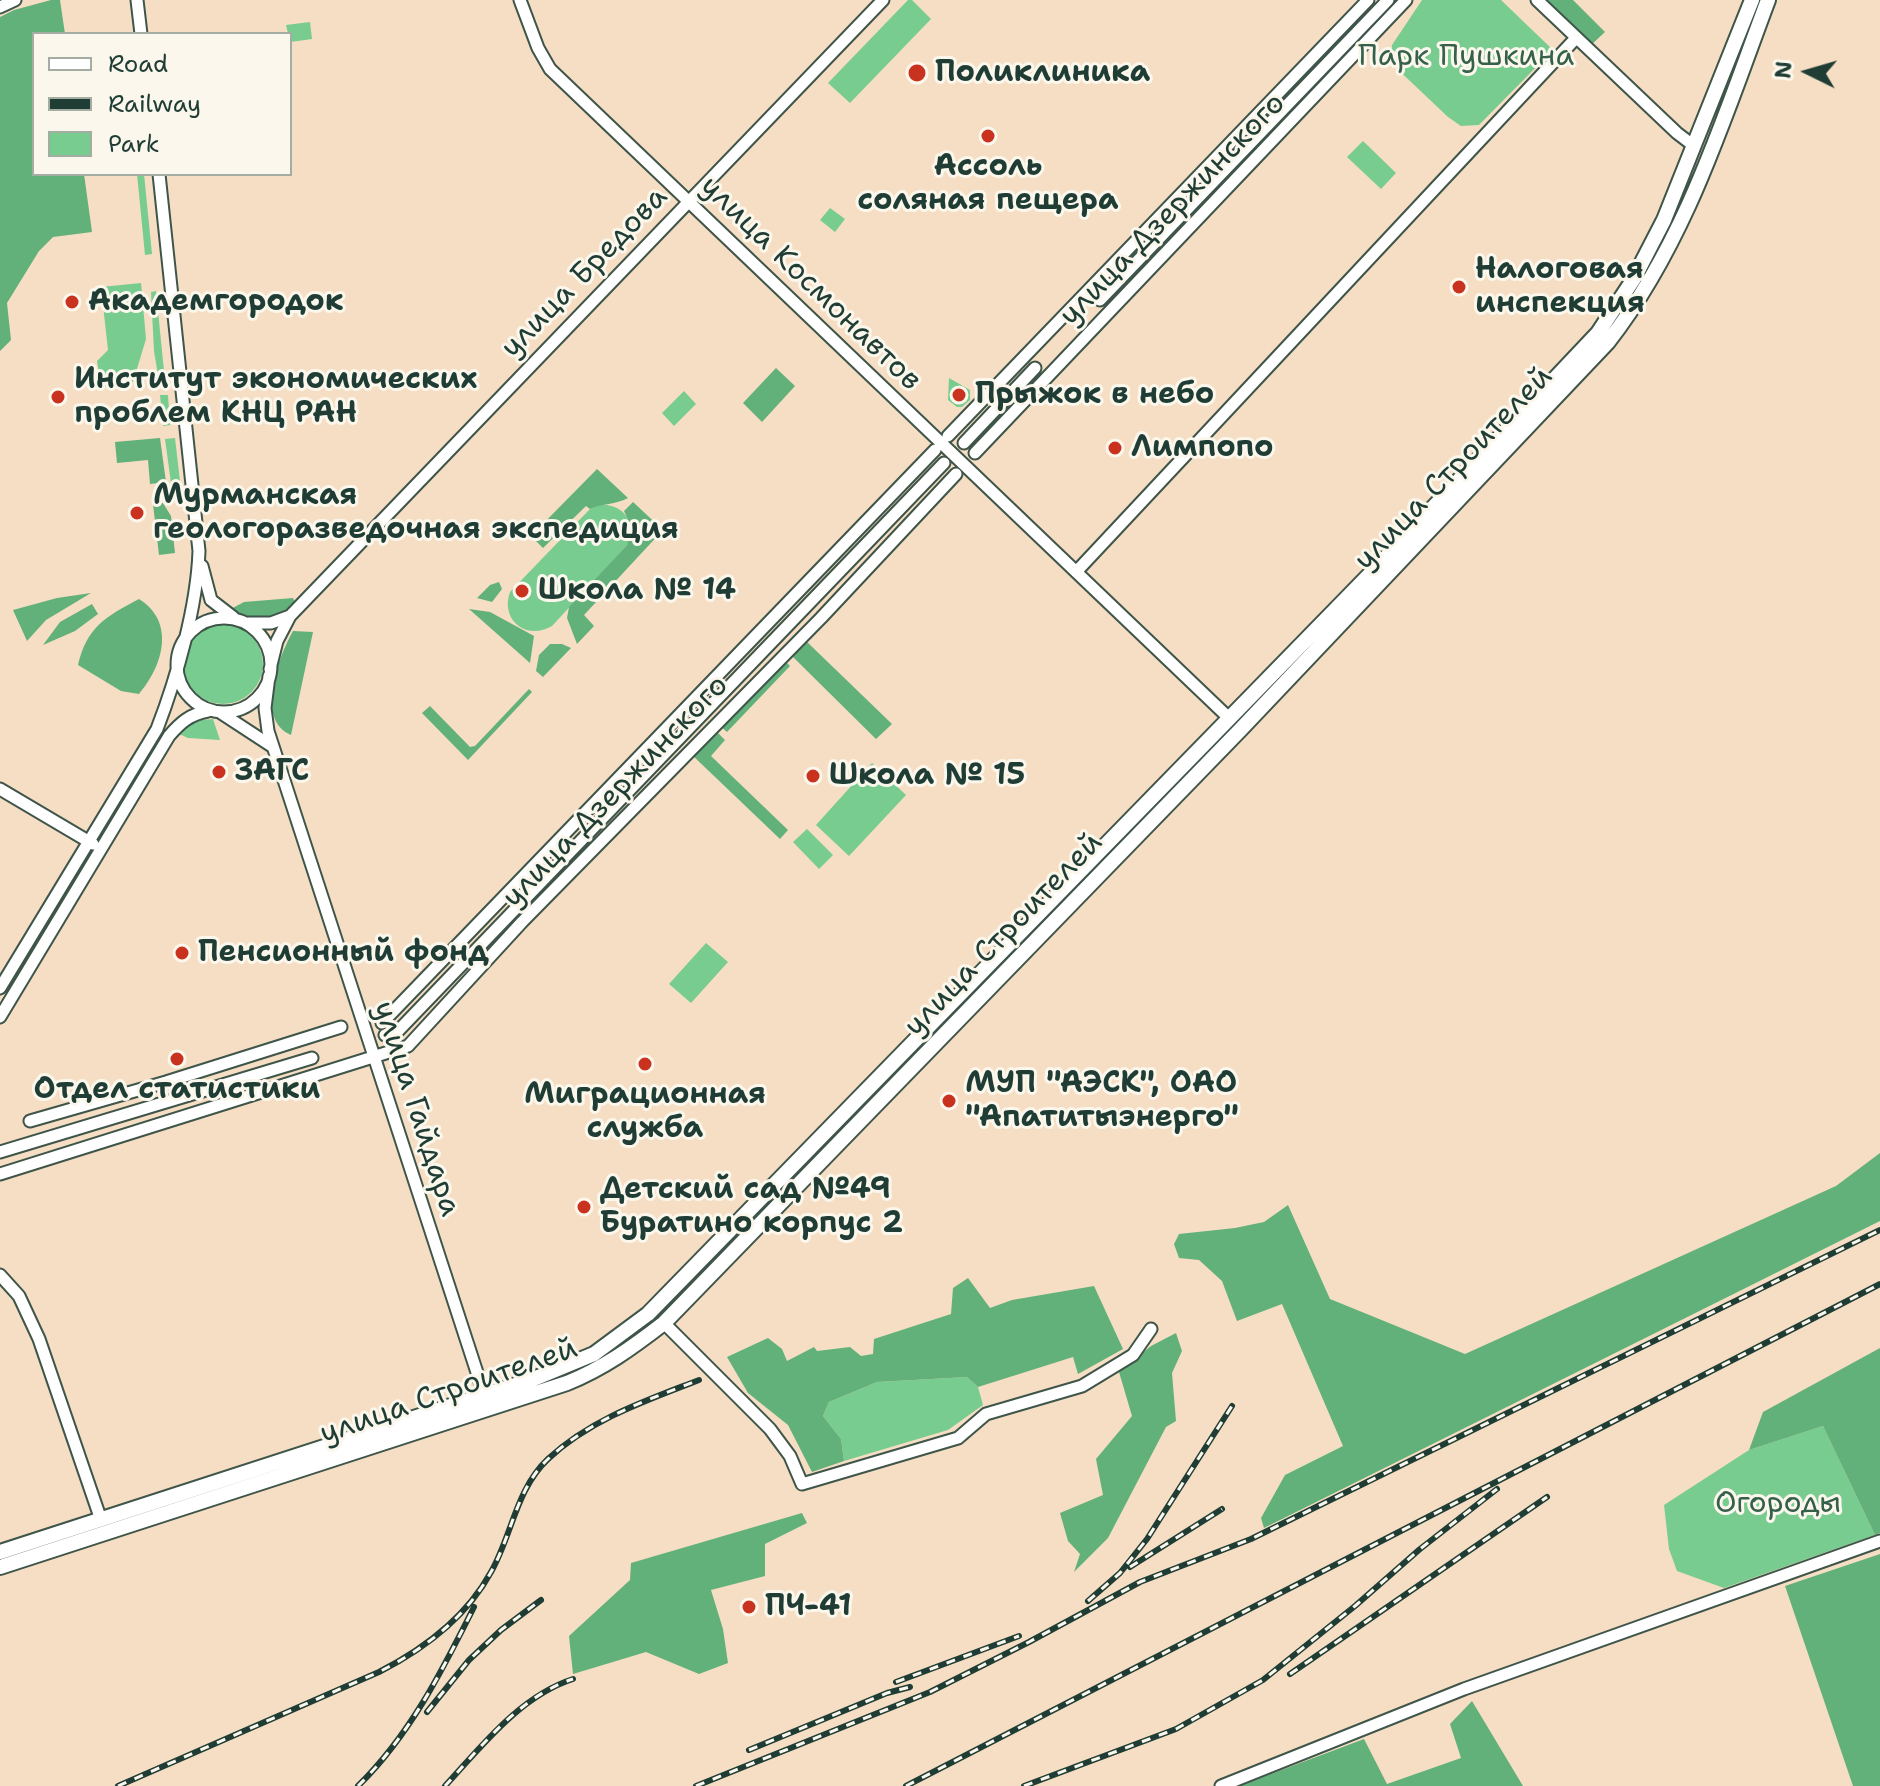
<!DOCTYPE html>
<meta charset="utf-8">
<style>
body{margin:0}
#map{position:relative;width:1880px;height:1786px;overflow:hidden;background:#f5dec3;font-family:"Shantell Sans",sans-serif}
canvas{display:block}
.legend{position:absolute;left:32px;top:32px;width:260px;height:144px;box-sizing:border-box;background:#fbf7ec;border:2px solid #a3ada2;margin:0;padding:10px 14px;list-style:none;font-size:24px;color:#1f3d34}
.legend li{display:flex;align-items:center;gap:16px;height:40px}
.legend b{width:40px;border:2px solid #a3ada2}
.north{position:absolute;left:1768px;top:32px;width:80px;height:80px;-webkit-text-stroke:6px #fbf7ec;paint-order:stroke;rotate:275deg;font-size:22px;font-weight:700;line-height:32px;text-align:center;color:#1f3d34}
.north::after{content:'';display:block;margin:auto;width:28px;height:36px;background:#1f3d34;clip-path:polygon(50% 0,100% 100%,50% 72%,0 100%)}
</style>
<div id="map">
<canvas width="1880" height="1786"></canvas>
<ul class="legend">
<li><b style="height:10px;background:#fff"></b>Road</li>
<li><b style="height:10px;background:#1f3d34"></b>Railway</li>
<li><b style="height:22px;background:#78cc90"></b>Park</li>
</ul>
<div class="north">N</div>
</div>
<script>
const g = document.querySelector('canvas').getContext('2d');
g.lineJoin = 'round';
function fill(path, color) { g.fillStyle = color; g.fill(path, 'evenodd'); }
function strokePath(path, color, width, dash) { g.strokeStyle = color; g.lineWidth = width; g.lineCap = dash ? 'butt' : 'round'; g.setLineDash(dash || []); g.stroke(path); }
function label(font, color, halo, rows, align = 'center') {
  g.font = font + ' "Shantell Sans",sans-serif'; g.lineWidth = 6; g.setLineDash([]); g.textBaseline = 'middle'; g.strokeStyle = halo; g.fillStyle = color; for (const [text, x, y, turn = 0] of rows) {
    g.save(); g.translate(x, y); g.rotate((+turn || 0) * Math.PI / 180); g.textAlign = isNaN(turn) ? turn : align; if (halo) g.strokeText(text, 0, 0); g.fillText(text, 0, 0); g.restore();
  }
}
const green = new Path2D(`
 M908,0H912L931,19L850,103L828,83Z
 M1422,0H1501L1553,50L1479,125L1461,126L1448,117L1391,63L1392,45Z
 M310,22L312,39L290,42L286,25Z
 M1363,141L1396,173L1381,189L1347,157Z
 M137,174H144L152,254L145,255Z
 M830,208L845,219L835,232L820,220Z
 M141,283L146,339L133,382L101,387L97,361L108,350L101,287Z
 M156,291L165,381H159L154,351L151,292Z
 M949,378L970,390V400L962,407H957L948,400Z
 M684,391L696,404L674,426L662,413Z
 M160,395H168L170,425L163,426Z
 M175,438L180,481L171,483L165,439Z
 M598,505C623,502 638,523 627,545L552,626C526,641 500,620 510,592L590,509Z
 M183 664a40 40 0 1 1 80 0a40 40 0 1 1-80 0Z
 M213,719L220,740L188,738L177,733L193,721Z
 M872,763L906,795L849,856L816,825Z
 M807,829L833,855L819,869L793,842Z
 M706,943L728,962L691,1003L669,984Z
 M967,1377L978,1387L983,1405L948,1430L844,1461L841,1439L823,1416L829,1402L877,1382Z
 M1823,1426L1875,1535L1724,1588L1677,1571L1669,1549L1664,1505L1749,1450Z`);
const forest = new Path2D(`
 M51,0H60L65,34H34V174H84L92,232L53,237L39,251L7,303L11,340L0,351V17L14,10Z
 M1544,0H1573L1605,32L1590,46Z
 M776,368L795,386L762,422L743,403Z
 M160,438L166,482L150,484L148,460L117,463L115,442Z
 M597,469L628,498C615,505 603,503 590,509L586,506L543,548L531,536Z
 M633,502L663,530L584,615L594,626L577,644L567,618L569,607L627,545L632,528L624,511Z
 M163,503L171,516L175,553L159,555L153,504Z
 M499,582L502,589L492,602L477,598L490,585Z
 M91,593L46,620L27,641L13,610L57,598Z
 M293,598L296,604C273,621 255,624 229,610L244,602Z
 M139,599C176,622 163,666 139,694L121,691L78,665C87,627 105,617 139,599Z
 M92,604L98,614L75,631L43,645L60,622Z
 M469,609L490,612L534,636L530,663Z
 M293,631L313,632L291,735C254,719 279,656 293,631Z
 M805,640L892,724L876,739L792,656Z
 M550,644H562L571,648L543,677L536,671L539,655Z
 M782,658L790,666L727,732L718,724Z
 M529,689L532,692L468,760L422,713L430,706L470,747L475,746Z
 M714,729L725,740L711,756L788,830L780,839L691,754Z
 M1880,1153V1221L1264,1528L1261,1518L1285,1475L1343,1446L1282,1304L1237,1321L1222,1281L1199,1260L1179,1258L1174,1244L1179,1234L1235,1228L1264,1222L1288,1205L1330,1299L1465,1354L1836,1186Z
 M968,1278L990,1308L1012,1300L1094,1286L1123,1349L1078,1374L1073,1357L978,1387L967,1377L877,1382L829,1402L823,1416L841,1439L844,1461L812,1472L788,1425L748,1393L727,1357L768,1338L782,1349L787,1361L814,1347L817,1351L850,1347L861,1356L873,1354L874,1339L951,1314L953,1288Z
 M1176,1333L1182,1351L1172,1373L1176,1421L1166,1427L1108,1538L1074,1572L1080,1554L1068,1541L1060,1513L1103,1495L1096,1459L1132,1416L1119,1372L1151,1346Z
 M1880,1348V1533L1875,1535L1823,1426L1749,1450L1763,1412Z
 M802,1513L807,1523L765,1544V1576L711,1590L723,1629L728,1663L699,1674L646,1652L573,1674L569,1636L630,1580L631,1563Z
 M1880,1554V1786H1853L1785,1586Z
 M1472,1701L1523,1786H1239L1364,1739L1387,1784L1461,1758L1450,1724Z`);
const minor = new Path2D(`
 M137,0L141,34
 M520,0L538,48L550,69L1229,718
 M1537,0L1677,133L1694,146
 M0,7L15,0
 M1100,300L1388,0
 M948,436L1368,0
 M964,443L1035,368
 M975,453L1406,0
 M202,566L211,600L233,617
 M1076,572L1576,38
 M177 665a47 47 0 1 1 94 0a47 47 0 1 1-94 0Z
 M248,623H271L290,616
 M270,669L277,641L290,616L883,0
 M269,676L265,708L268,731L484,1394
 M221,713L273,747
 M0,789L93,844
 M0,988L157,729C177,677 197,607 199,551L159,174
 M0,1017L169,736C180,723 190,714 208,711
 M382,1023L935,450
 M385,1035L398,1031L944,463
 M30,1121L166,1082L341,1027
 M0,1152L312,1058
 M0,1174L408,1046L522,922L821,618L956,474
 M0,1275L19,1296L39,1339L101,1520
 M664,1323L770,1429L790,1456L802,1484L958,1438L986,1414L1082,1386L1133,1355L1151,1329
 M1221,1786L1464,1689L1880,1541`);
const major = new Path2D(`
 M0,1552L531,1380L594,1354L648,1314L1377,567L1598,333L1633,280L1664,220L1752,0
 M0,1567L567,1383C604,1368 633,1347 664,1323L1241,729L1608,342C1686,242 1724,117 1768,0`);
const rail = new Path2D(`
 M1130,1567L1222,1509
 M1088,1601L1120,1573L1147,1539L1232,1406
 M1290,1674L1547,1497
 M896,1682L1019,1636
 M427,1712L469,1660L501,1630L541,1600
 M749,1750L887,1693L910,1687
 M118,1786L379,1672C424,1649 466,1618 491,1572C512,1535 516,1489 548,1459C591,1419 645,1401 699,1380
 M358,1786C410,1735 442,1671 474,1607
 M445,1786C481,1747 520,1696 573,1679
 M696,1786L930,1692L1029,1642L1140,1582L1251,1539L1880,1230
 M906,1786L1880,1284
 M1024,1786L1176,1729L1263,1680L1355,1606L1420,1549L1497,1489`);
const markers = [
 [917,73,10,"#c8321e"],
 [988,136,8,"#c8321e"],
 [1459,287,8,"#c8321e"],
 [72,302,8,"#c8321e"],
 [959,395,8,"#c8321e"],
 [58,397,8,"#c8321e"],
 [1115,448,8,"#c8321e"],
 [137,513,8,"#c8321e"],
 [522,591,8,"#c8321e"],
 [219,772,8,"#c8321e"],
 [813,776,8,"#c8321e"],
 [182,953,8,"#c8321e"],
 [177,1059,8,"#c8321e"],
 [645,1064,8,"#c8321e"],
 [949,1101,8,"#c8321e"],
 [584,1207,8,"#c8321e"],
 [749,1607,8,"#c8321e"]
];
const parkNames = [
 ["Парк Пушкина",1466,57],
 ["Огороды",1778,1504]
];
const poiNames = [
 ["Поликлиника",935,73],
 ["Ассоль",988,167,"center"],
 ["соляная пещера",988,201,"center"],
 ["Налоговая",1475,270],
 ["инспекция",1475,304],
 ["Академгородок",88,302],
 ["Институт экономических",74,380],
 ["проблем КНЦ РАН",74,414],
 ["Прыжок в небо",975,395],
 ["Лимпопо",1131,448],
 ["Мурманская",153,496],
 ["геологоразведочная экспедиция",153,530],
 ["Школа № 14",538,591],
 ["ЗАГС",235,772],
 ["Школа № 15",829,776],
 ["Пенсионный фонд",198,953],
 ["МУП \"АЭСК\", ОАО",965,1084],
 ["\"Апатитыэнерго\"",965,1118],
 ["Отдел статистики",177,1090,"center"],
 ["Миграционная",645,1095,"center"],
 ["служба",645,1129,"center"],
 ["Детский сад №49",600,1190],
 ["Буратино корпус 2",600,1224],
 ["ПЧ-41",765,1607]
];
const streetNames = [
 ["улица Дзержинского",1173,210,-46],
 ["улица Бредова",585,273,-46],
 ["улица Космонавтов",810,284,44],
 ["улица Строителей",1454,469,-46],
 ["улица Дзержинского",616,792,-46],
 ["улица Строителей",1004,935,-46],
 ["улица Гайдара",416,1109,72],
 ["улица Строителей",449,1392,-19]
];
fill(green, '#78cc90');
fill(forest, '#62b07a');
strokePath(minor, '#3f5549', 15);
strokePath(major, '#3f5549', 18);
strokePath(minor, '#fff', 11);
strokePath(major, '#fff', 14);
strokePath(rail, '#1f3d34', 6);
strokePath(rail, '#fbf7ec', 3, [9]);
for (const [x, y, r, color] of markers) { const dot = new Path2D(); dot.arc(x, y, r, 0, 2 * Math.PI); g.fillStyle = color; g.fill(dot); strokePath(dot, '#fbf7ec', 3); }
label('30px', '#35614b', '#fbf7ec', parkNames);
label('bold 30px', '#1f3d34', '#fbf7ec', poiNames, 'left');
label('30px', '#1f3d34', '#fbf7ec', streetNames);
</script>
